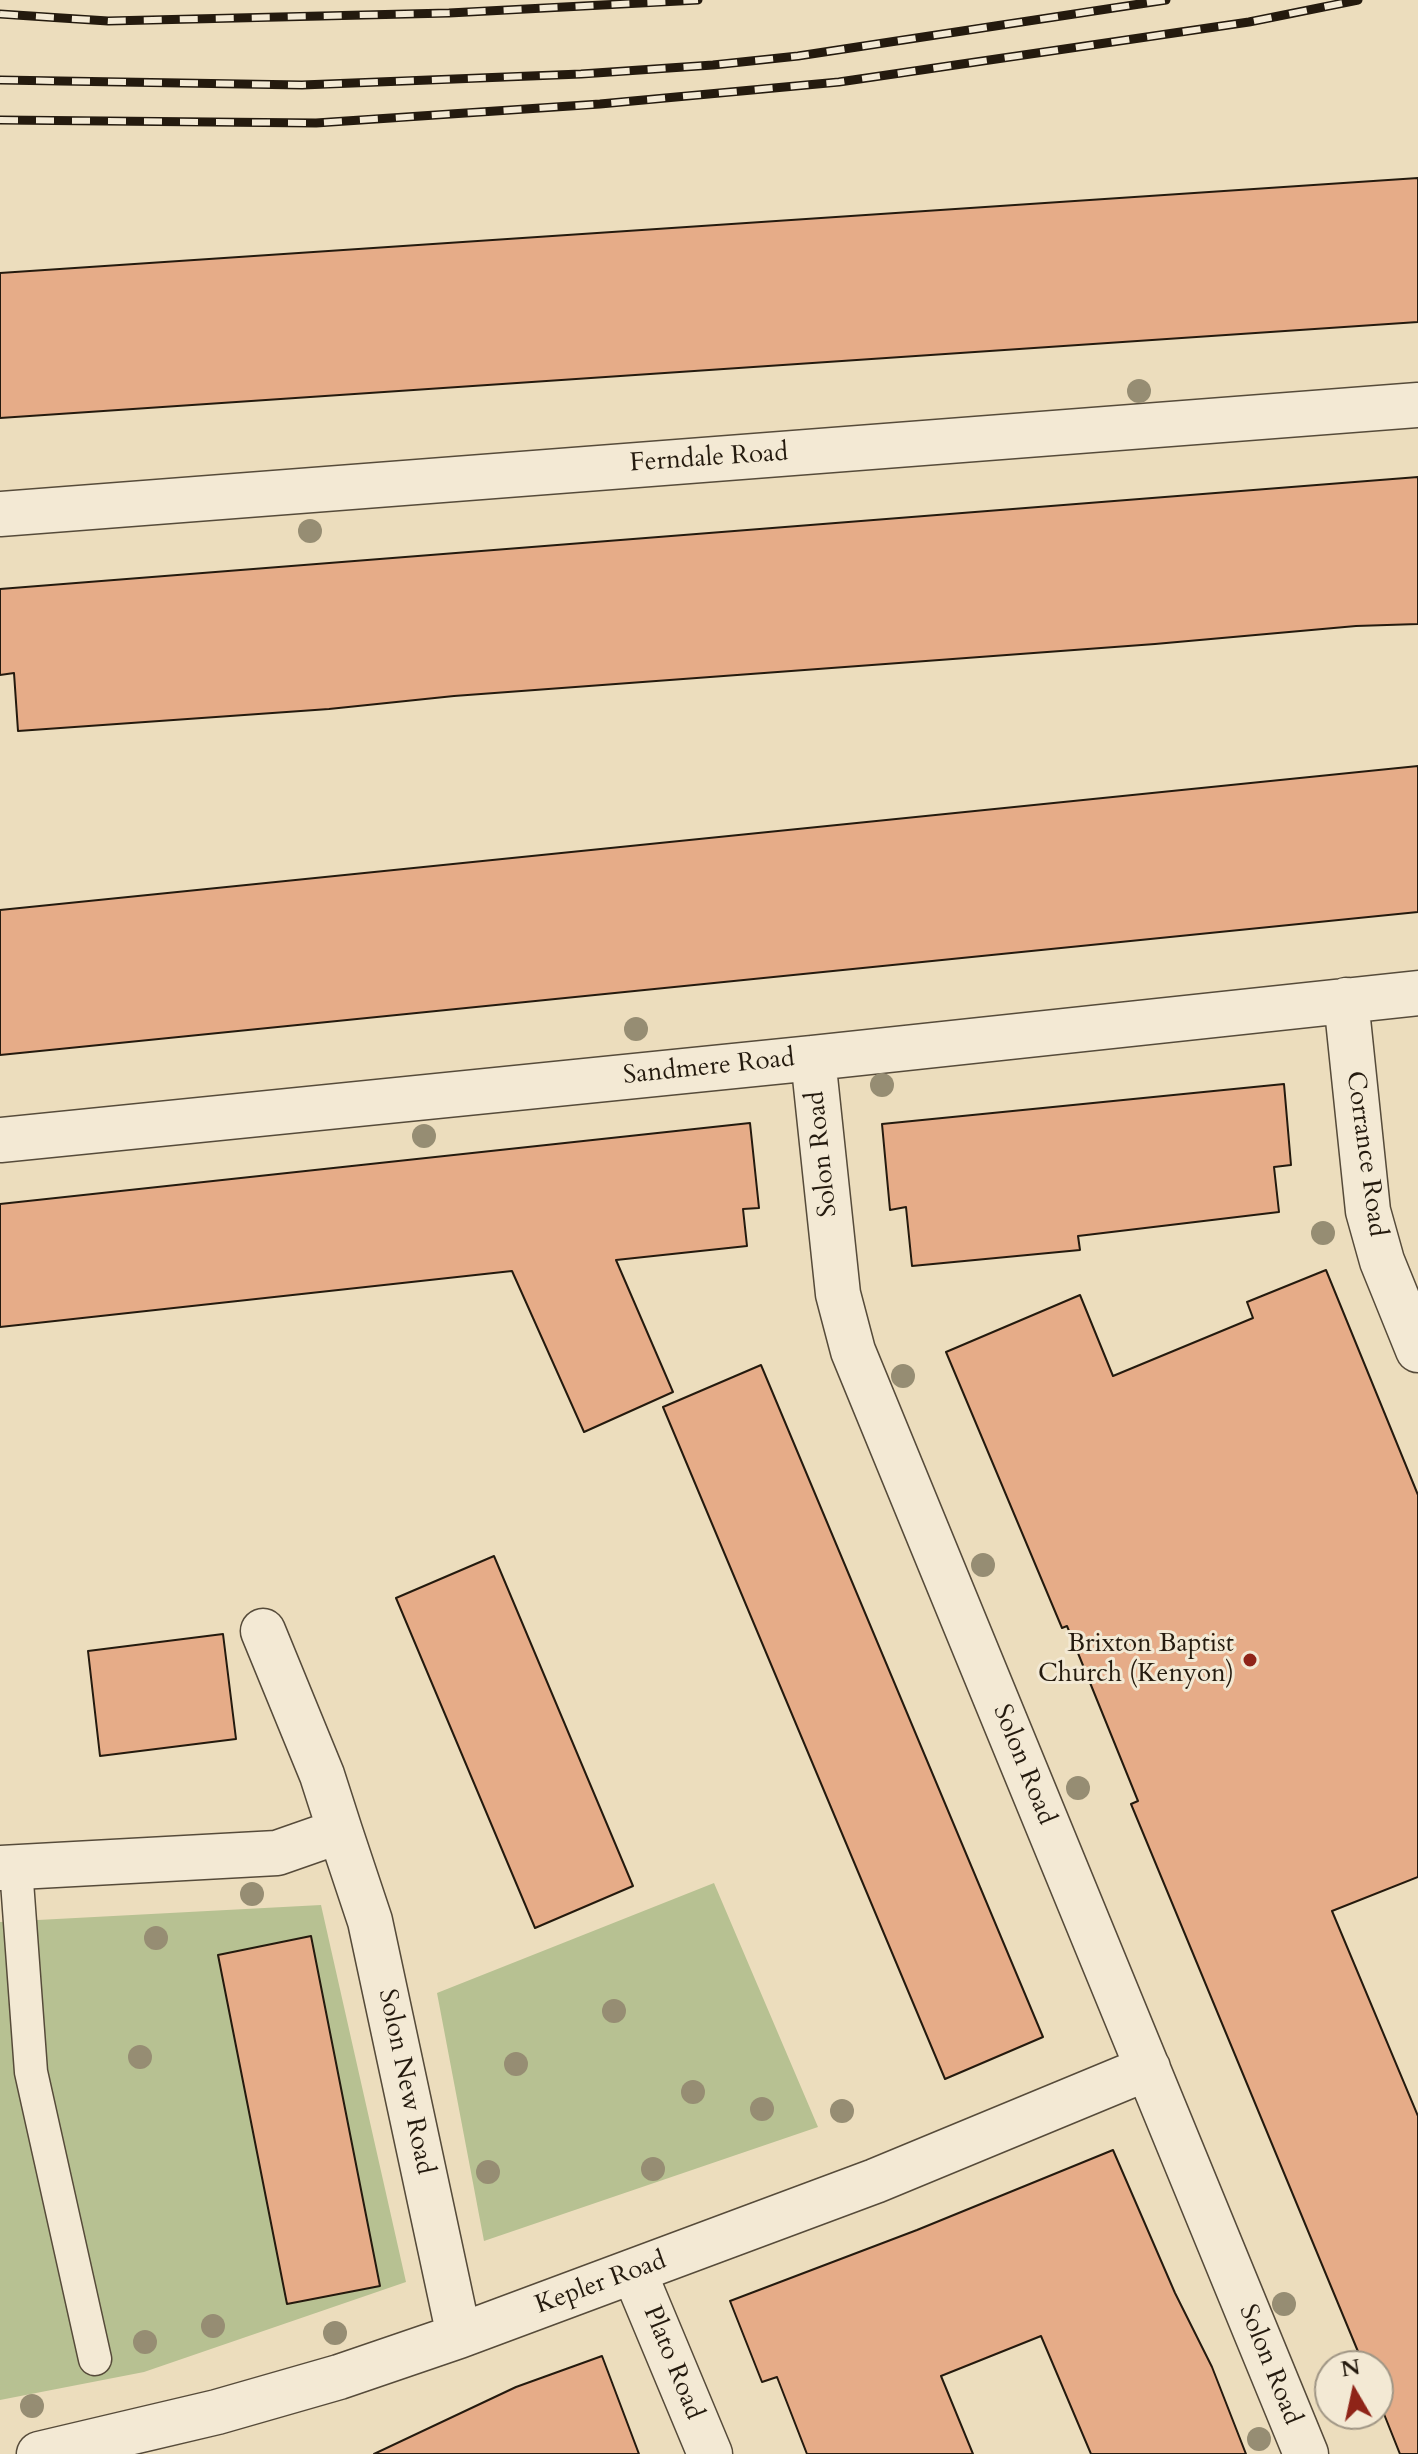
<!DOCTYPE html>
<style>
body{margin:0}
#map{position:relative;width:1418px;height:2454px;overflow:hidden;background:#ecddbd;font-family:Cardo,serif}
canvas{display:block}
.north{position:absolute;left:1314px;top:2350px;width:80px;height:80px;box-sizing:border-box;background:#f3e9d4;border:2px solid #a09685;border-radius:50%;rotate:351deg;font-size:22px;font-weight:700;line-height:32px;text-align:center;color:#241a0e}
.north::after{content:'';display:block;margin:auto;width:28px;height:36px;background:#8f2418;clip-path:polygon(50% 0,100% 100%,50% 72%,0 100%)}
</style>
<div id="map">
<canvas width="1418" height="2454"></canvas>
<div class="north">N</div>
</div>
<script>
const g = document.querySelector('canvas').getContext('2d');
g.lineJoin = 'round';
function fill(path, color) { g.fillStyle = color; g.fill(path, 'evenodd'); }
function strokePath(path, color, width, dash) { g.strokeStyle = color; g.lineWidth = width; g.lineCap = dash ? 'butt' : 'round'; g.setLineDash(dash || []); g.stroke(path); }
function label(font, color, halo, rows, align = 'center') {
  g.font = font + ' Cardo,serif'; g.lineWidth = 6; g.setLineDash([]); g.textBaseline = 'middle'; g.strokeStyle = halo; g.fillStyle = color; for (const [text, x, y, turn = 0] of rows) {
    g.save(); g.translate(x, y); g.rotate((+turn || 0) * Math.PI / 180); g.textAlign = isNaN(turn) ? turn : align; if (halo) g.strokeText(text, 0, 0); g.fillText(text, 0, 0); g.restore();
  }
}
const green = new Path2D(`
 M714,1883L818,2127L484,2241L437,1993Z
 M321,1905L406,2282L144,2372L0,2400V1922Z`);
const building = new Path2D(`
 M1418,178V322L0,418V273Z
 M1418,477V624L1356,626L1155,644L454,696L329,709L18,731L14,673L0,675V589Z
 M1418,766V912L0,1055V910Z
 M1284,1084L1291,1165L1274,1167L1279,1212L1078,1236L1080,1250L912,1266L906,1207L890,1210L882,1124Z
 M750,1123L759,1208L743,1209L747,1246L616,1260L673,1392L584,1432L512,1271L0,1327V1204Z
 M1326,1270L1418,1495V1877L1332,1911L1418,2116V2454H1400L1378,2399V2366H1364L1131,1804L1138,1801L1067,1626L1062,1628L946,1352L1080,1295L1113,1376L1253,1318L1247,1302Z
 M761,1365L1043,2037L945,2079L663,1407Z
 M494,1556L633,1886L535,1928L396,1598Z
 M223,1634L236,1739L100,1756L88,1651Z
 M311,1936L380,2286L287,2304L218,1955Z
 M1113,2150L1175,2293L1212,2367L1246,2454H1091L1041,2336L941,2376L973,2454H807L777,2377L762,2382L730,2301L917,2230Z
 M602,2356L639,2454H374L516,2387Z`);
const lane = new Path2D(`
 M16,1868L31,2072L95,2359`);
const street = new Path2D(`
 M0,514L1418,405
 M1346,1000L1368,1211L1382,1261L1418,1350
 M813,1058L838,1294L853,1351L1306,2454
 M0,1140L813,1058L1418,993
 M340,1831L370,1921L459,2336
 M0,1868L277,1853L340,1831L322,1775L263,1631
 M634,2272L710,2454
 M39,2454L217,2412L339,2377L459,2336L875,2181L1148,2068`);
const rail = new Path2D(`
 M0,14L108,21L449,13L698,0
 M0,80L302,85L581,74L713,65L798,56L1166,0
 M0,120L316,123L600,104L839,82L1249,22L1358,0`);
const trees = [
 [1139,391],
 [310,531],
 [636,1029],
 [882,1085],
 [424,1136],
 [1323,1233],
 [903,1376],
 [983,1565],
 [1078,1788],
 [252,1894],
 [156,1938],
 [614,2011],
 [140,2057],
 [516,2064],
 [693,2092],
 [762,2109],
 [842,2111],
 [653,2169],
 [488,2172],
 [1284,2304],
 [213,2326],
 [335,2333],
 [145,2342],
 [32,2406],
 [1259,2439]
];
const markers = [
 [1250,1660,8,"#8f2418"]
];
const streetNames = [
 ["Ferndale Road",709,459,-4],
 ["Sandmere Road",709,1068,-6],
 ["Solon Road",823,1154,-96],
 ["Corrance Road",1365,1154,82],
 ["Solon Road",1023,1765,68],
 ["Solon New Road",405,2082,78],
 ["Kepler Road",601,2284,-20],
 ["Plato Road",672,2363,68],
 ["Solon Road",1269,2365,68]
];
const poiNames = [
 ["Brixton Baptist",1234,1645],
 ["Church (Kenyon)",1234,1675]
];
fill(green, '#b7c192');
fill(building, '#e6ac88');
strokePath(building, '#241a0e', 2);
strokePath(lane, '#564b3a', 35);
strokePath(street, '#564b3a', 47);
strokePath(lane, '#f3e9d4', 32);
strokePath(street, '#f3e9d4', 44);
strokePath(rail, '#241a0e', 9);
strokePath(rail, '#f3e9d4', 6, [18]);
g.fillStyle = '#968d73';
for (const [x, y] of trees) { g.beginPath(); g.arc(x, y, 12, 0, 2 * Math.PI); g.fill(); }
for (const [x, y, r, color] of markers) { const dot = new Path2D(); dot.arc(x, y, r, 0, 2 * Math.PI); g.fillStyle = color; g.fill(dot); strokePath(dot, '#f3e9d4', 3); }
label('26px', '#241a0e', '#f3e9d4', streetNames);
label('26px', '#241a0e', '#f3e9d4', poiNames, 'right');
</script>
